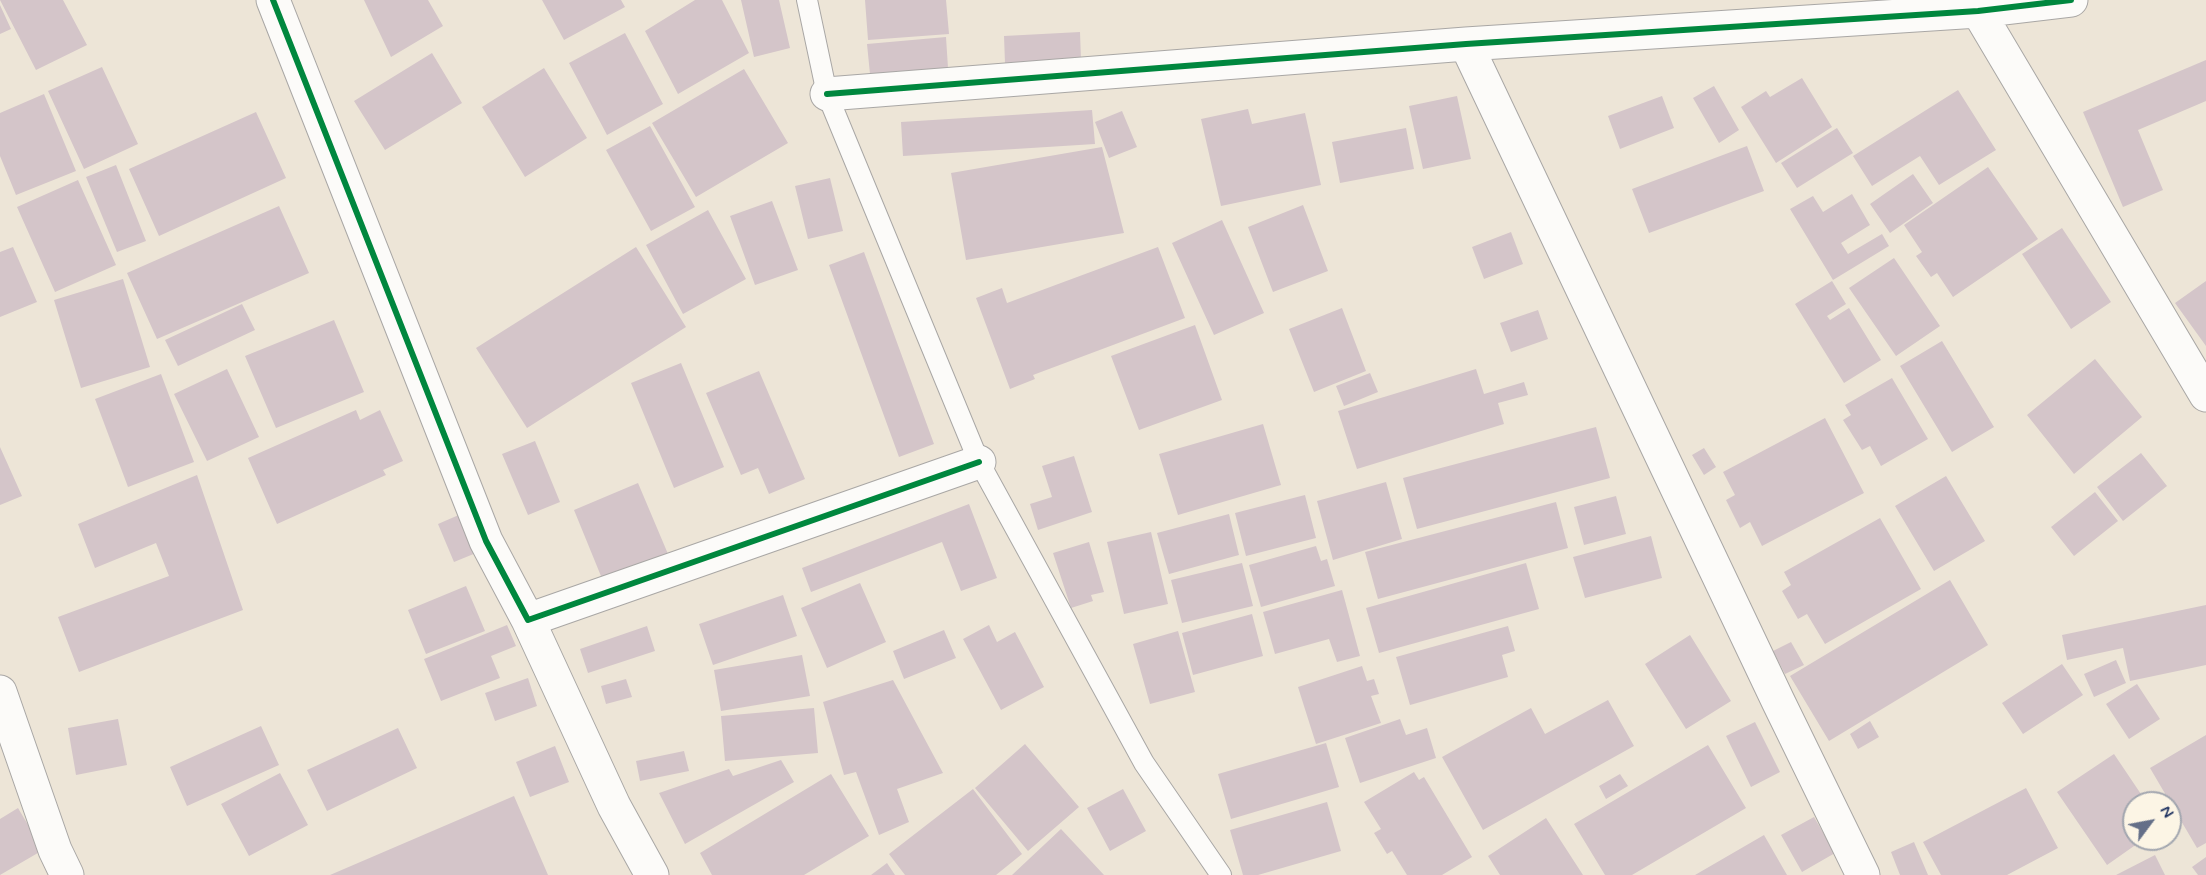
<!DOCTYPE html>
<style>
body{margin:0}
#map{position:relative;width:2206px;height:875px;overflow:hidden;background:#ede5d7;font-family:Mynerve,sans-serif}
canvas{display:block}
.north{position:absolute;left:2122px;top:791px;width:60px;height:60px;box-sizing:border-box;background:#fcf5e5;border:2px solid #a2a6af;border-radius:50%;rotate:58deg;font-size:16px;font-weight:700;line-height:24px;text-align:center;color:#1b2f5e}
.north::after{content:'';display:block;margin:auto;width:21px;height:27px;background:#646f88;clip-path:polygon(50% 0,100% 100%,50% 72%,0 100%)}
</style>
<div id="map">
<canvas width="2206" height="875"></canvas>
<div class="north">N</div>
</div>
<script>
const g = document.querySelector('canvas').getContext('2d');
g.lineJoin = 'round';
function fill(path, color) { g.fillStyle = color; g.fill(path, 'evenodd'); }
function strokePath(path, color, width, dash) { g.strokeStyle = color; g.lineWidth = width; g.lineCap = dash ? 'butt' : 'round'; g.setLineDash(dash || []); g.stroke(path); }
const building = new Path2D(`
 M0,0H63L87,45L36,70Z
 M364,0H428L443,26L391,57Z
 M542,0H621L625,7L564,40Z
 M695,0H722L749,53L678,94L645,31Z
 M741,0H779L790,48L754,57Z
 M865,0H946L949,34L868,40Z
 M0,5L11,29L0,34Z
 M1080,32L1081,60L1005,63L1004,36Z
 M625,33L663,104L607,135L569,63Z
 M946,37L948,68L870,74L867,44Z
 M432,53L462,103L385,150L354,101Z
 M2206,60V101L2138,130L2163,190L2123,207L2083,112Z
 M102,67L138,144L84,169L48,91Z
 M544,68L587,138L525,177L482,107Z
 M744,69L788,143L696,197L652,123Z
 M1802,78L1832,127L1776,163L1741,107L1766,91L1770,97Z
 M1714,86L1739,130L1719,143L1693,98Z
 M1958,90L1996,150L1939,185L1920,156L1872,186L1853,156Z
 M44,94L76,171L16,195L0,156V113Z
 M1457,96L1471,159L1423,169L1409,106Z
 M1662,96L1674,128L1620,149L1608,116Z
 M1248,109L1252,124L1305,113L1321,185L1221,206L1201,119Z
 M1092,110L1095,144L903,156L901,122Z
 M1122,111L1137,147L1109,158L1095,122Z
 M256,112L286,178L159,236L129,169Z
 M650,126L695,207L651,231L606,150Z
 M1406,128L1414,169L1340,183L1332,142Z
 M1837,128L1853,153L1797,188L1781,163Z
 M1747,146L1764,191L1649,233L1632,189Z
 M1102,147L1124,233L966,260L951,173Z
 M116,165L146,241L117,252L86,177Z
 M1988,167L2038,239L1953,297L1937,273L1931,277L1916,256L1922,252L1904,225Z
 M1913,174L1933,203L1890,233L1870,204Z
 M830,178L843,231L808,239L795,186Z
 M78,180L116,265L55,292L17,207Z
 M1852,194L1870,225L1841,243L1848,254L1882,234L1889,246L1833,280L1790,209L1813,196L1823,212Z
 M772,201L798,270L755,285L730,216Z
 M1303,205L1328,271L1273,292L1248,227Z
 M279,206L309,273L157,339L127,273Z
 M708,210L746,279L683,314L646,245Z
 M1222,220L1264,313L1214,335L1172,243Z
 M2062,228L2111,302L2071,329L2022,254Z
 M1511,232L1523,264L1484,279L1472,247Z
 M13,247L37,302L0,317V252Z
 M636,247L686,327L527,428L476,348Z
 M1158,247L1185,318L1033,375L1035,379L1010,389L976,298L1002,288L1007,303Z
 M864,252L934,444L899,457L829,265Z
 M1894,258L1940,326L1896,356L1849,288Z
 M123,279L150,367L81,388L54,300Z
 M1832,281L1846,304L1827,316L1830,320L1849,308L1881,360L1844,383L1795,304Z
 M2206,281V346L2175,303Z
 M242,304L255,330L178,366L165,340Z
 M1342,308L1366,371L1314,392L1289,329Z
 M1538,310L1548,339L1511,352L1500,323Z
 M334,320L364,392L276,428L245,356Z
 M1195,325L1222,400L1139,430L1111,356Z
 M1942,341L1994,427L1952,452L1900,366Z
 M2095,359L2142,417L2074,474L2027,415Z
 M681,363L724,467L674,488L631,383Z
 M227,369L259,437L207,461L174,394Z
 M1476,369L1484,394L1524,382L1528,395L1498,403L1504,424L1357,469L1338,411Z
 M759,371L805,479L769,494L758,468L741,475L706,393Z
 M1370,373L1378,392L1344,406L1336,386Z
 M161,374L194,462L128,487L95,399Z
 M1892,378L1928,439L1881,466L1870,446L1862,450L1843,420L1851,415L1845,405Z
 M356,410L360,420L380,410L403,461L383,470L386,475L277,524L248,458Z
 M1825,418L1864,493L1762,546L1750,522L1740,528L1726,500L1735,495L1723,472Z
 M1263,424L1281,485L1178,515L1159,454Z
 M1596,427L1610,478L1417,529L1403,478Z
 M535,441L560,502L528,515L502,454Z
 M0,447L22,496L0,505Z
 M1704,448L1716,467L1704,475L1692,455Z
 M2141,453L2167,486L2123,521L2097,487Z
 M1074,456L1092,512L1038,530L1030,504L1052,497L1042,466Z
 M197,475L243,610L79,672L58,617L169,576L156,543L95,568L78,524Z
 M1946,476L1985,541L1934,571L1895,506Z
 M1386,482L1402,539L1333,560L1317,501Z
 M638,483L668,554L603,581L574,510Z
 M2095,492L2118,521L2074,556L2051,527Z
 M1305,495L1316,538L1246,556L1235,513Z
 M1616,496L1626,534L1584,545L1574,507Z
 M1556,502L1568,548L1378,599L1365,552Z
 M969,504L997,578L961,591L942,542L811,592L802,568Z
 M461,514L476,553L454,562L438,524Z
 M1229,514L1239,555L1169,574L1157,533Z
 M1880,518L1921,589L1825,644L1807,614L1798,619L1782,591L1791,585L1784,572Z
 M1151,532L1168,604L1124,614L1107,542Z
 M1651,536L1662,578L1585,598L1573,557Z
 M1089,542L1104,592L1091,595L1093,601L1071,608L1053,553Z
 M1316,546L1321,561L1327,559L1335,586L1261,607L1249,565Z
 M1242,563L1253,606L1182,623L1171,580Z
 M1526,563L1539,609L1379,653L1366,608Z
 M1950,580L1988,645L1829,741L1790,676Z
 M860,583L886,642L827,668L801,608Z
 M466,586L485,631L426,654L408,610Z
 M1342,590L1360,656L1337,662L1329,639L1275,654L1263,612Z
 M783,595L797,636L713,665L699,624Z
 M2206,605V665L2130,681L2123,648L2067,660L2062,635Z
 M1252,614L1263,656L1193,675L1182,633Z
 M507,625L516,646L491,656L500,678L441,701L424,659Z
 M989,625L997,642L1015,632L1044,687L1001,710L963,639Z
 M647,626L655,651L588,673L580,649Z
 M1508,626L1515,651L1502,655L1508,677L1410,705L1396,657Z
 M944,630L956,658L904,679L893,651Z
 M1178,631L1195,692L1150,704L1133,644Z
 M1690,635L1731,701L1686,729L1645,664Z
 M1791,642L1804,665L1785,674L1773,651Z
 M802,655L810,696L721,711L714,670Z
 M2116,660L2126,683L2094,697L2084,674Z
 M2062,664L2083,695L2023,734L2002,703Z
 M1362,666L1367,681L1374,679L1379,694L1371,696L1381,723L1316,744L1298,687Z
 M528,678L537,706L495,721L485,693Z
 M626,679L632,697L606,704L601,686Z
 M893,680L943,773L897,789L909,822L879,835L856,772L844,775L823,702Z
 M2137,684L2160,719L2129,739L2106,704Z
 M1608,700L1634,746L1483,830L1442,757L1531,708L1545,734Z
 M814,708L818,753L725,761L721,716Z
 M118,719L127,765L76,775L68,728Z
 M1400,719L1406,735L1427,728L1436,758L1360,783L1345,738Z
 M1870,721L1879,737L1858,749L1850,734Z
 M1755,722L1780,772L1751,787L1726,736Z
 M261,726L279,765L187,806L170,767Z
 M398,728L417,768L327,811L307,770Z
 M2206,735V843L2197,848L2150,768Z
 M1326,743L1339,787L1231,819L1218,774Z
 M1025,744L1079,807L1028,851L975,788Z
 M1708,745L1746,808L1632,875H1605L1574,824Z
 M555,746L569,782L530,797L516,762Z
 M684,751L689,771L640,781L636,761Z
 M2114,754L2147,803H2134V839H2144L2107,865L2057,792Z
 M781,760L794,782L685,844L659,793L729,769L733,776Z
 M1414,772L1419,780L1424,777L1472,857L1442,875H1407L1392,851L1387,854L1374,833L1381,829L1364,802Z
 M280,773L308,825L249,856L221,804Z
 M831,774L869,836L804,875H712L700,853Z
 M1620,774L1628,786L1606,799L1599,786Z
 M2026,788L2058,848L2007,875H1941L1923,842Z
 M973,789L1022,854L996,875H905L889,854Z
 M1123,789L1146,831L1110,851L1087,808Z
 M514,796L548,875H330Z
 M1327,802L1341,851L1258,875H1243L1230,830Z
 M18,808L43,850L0,875V819Z
 M1814,817L1835,853L1802,872L1781,835Z
 M1546,818L1583,875H1500L1488,856Z
 M1061,829L1104,875H1012Z
 M1764,835L1787,875H1695Z
 M1914,842L1928,875H1900L1891,852Z
 M2155,855L2165,875H2116Z
 M2206,857V875H2198L2192,867Z
 M887,863L895,875H871Z`);
const lane = new Path2D(`
 M807,0L827,94L979,462L1144,763L1221,875`);
const street = new Path2D(`
 M273,0L486,541L528,620L979,462
 M1978,11L2206,395
 M1466,44L1778,701L1863,875
 M827,94L1466,44L1978,11L2071,0
 M528,620L614,806L652,875
 M0,692L55,850L67,875`);
const cycleway = new Path2D(`
 M273,0L486,541L528,620L979,462
 M827,94L1466,44L1978,11L2071,0`);
fill(building, '#d4c5c9');
strokePath(lane, '#a9a7a5', 22);
strokePath(street, '#a9a7a5', 35);
strokePath(lane, '#fcfbf9', 20);
strokePath(street, '#fcfbf9', 33);
strokePath(cycleway, '#00873e', 6);
</script>
